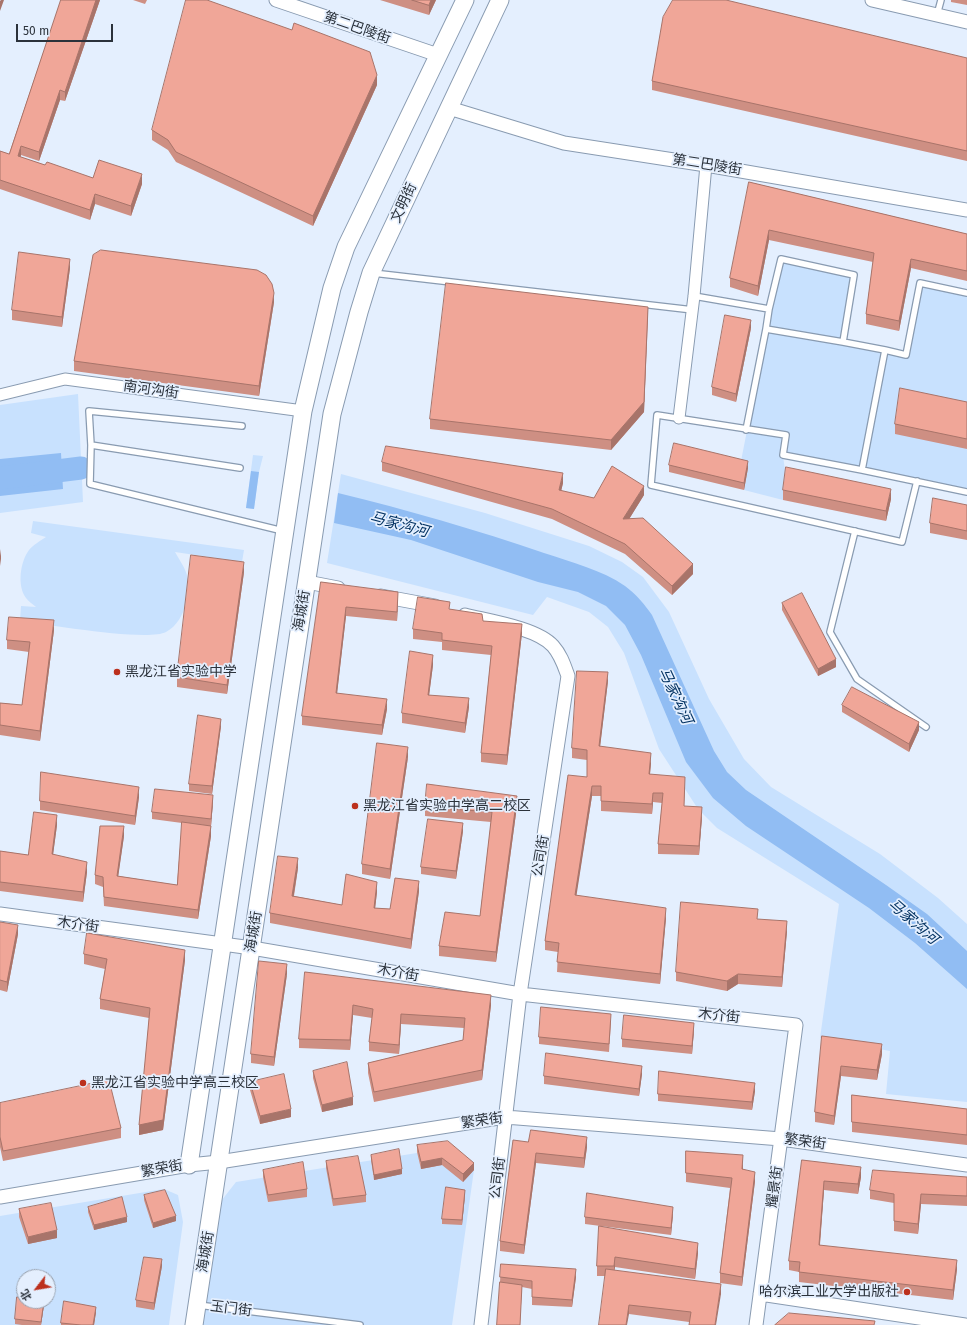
<!DOCTYPE html>
<meta charset="utf-8">
<style>
body{margin:0}
#map{position:relative;width:967px;height:1325px;overflow:hidden;background:#e4effe;font-family:"Fira Sans","Noto Sans SC",sans-serif}
canvas{display:block}
.north{position:absolute;left:16px;top:1269px;width:40px;height:40px;box-sizing:border-box;background:#e4effe;border:1px solid #9aa3b0;border-radius:50%;rotate:239deg;font-size:11px;font-weight:700;line-height:16px;text-align:center;color:#2b323b}
.north::after{content:'';display:block;margin:auto;width:14px;height:18px;background:#bc301d;clip-path:polygon(50% 0,100% 100%,50% 72%,0 100%)}
.scale{position:absolute;left:16px;top:24px;width:97px;height:18px;box-sizing:border-box;border:2px solid #2b323b;border-top:0;padding-left:5px;font-size:12px;line-height:14px;white-space:nowrap;color:#2b323b;-webkit-text-stroke:3px #e4effe;paint-order:stroke}
</style>
<div id="map">
<canvas width="967" height="1325"></canvas>
<div class="north">北</div>
<div class="scale">50 m</div>
</div>
<script>
const g = document.querySelector('canvas').getContext('2d');
g.lineJoin = 'round';
function fill(path, color) { g.fillStyle = color; g.fill(path, 'evenodd'); }
function strokePath(path, color, width, dash) { g.strokeStyle = color; g.lineWidth = width; g.lineCap = dash ? 'butt' : 'round'; g.setLineDash(dash || []); g.stroke(path); }
function label(font, color, halo, rows, align = 'center') {
  g.font = font + ' "Fira Sans","Noto Sans SC",sans-serif'; g.lineWidth = 3.5; g.setLineDash([]); g.textBaseline = 'middle'; g.strokeStyle = halo; g.fillStyle = color; for (const [text, x, y, turn = 0] of rows) {
    g.save(); g.translate(x, y); g.rotate((+turn || 0) * Math.PI / 180); g.textAlign = isNaN(turn) ? turn : align; if (halo) g.strokeText(text, 0, 0); g.fillText(text, 0, 0); g.restore();
  }
}
const green = new Path2D(`
 M781,259L854,275L843,342L905,355L920,283L967,293V492L783,456L786,477L783,500L744,490L748,468L740,466Z
 M78,394L83,502L0,513V405Z
 M253,455L263,456L259,472L254,509L246,508Z
 M341,474L485,513L589,546L622,562L643,577L669,612L709,699L744,759L771,787L880,854L938,898L967,924V1102L886,1094L890,1051L820,1038L839,904L717,828L698,809L659,749L624,653L608,627L589,612L547,597L533,615L327,563Z
 M33,521L244,550L242,562L175,552C188,574 191,577 186,603C183,615 177,626 166,632C147,642 46,624 20,621L21,606L36,607C33,604 29,602 26,598C17,586 20,562 29,550C33,545 40,541 46,537L31,533Z
 M448,1148L474,1170L452,1325H200L218,1205L236,1182Z
 M164,1189L178,1195L183,1222L169,1325H0V1216ZM24,1277H48V1301H24Z`);
const water = new Path2D(`
 M61,453L63,489L0,496V459Z
 M251,471L259,472L254,509L246,508Z
 M338,493C408,510 477,530 544,553C571,562 602,570 625,586C636,594 645,605 652,615L714,751L727,772L746,790L886,885L927,914L967,951V989L915,943L869,908L746,826L713,798L686,762L641,655L625,625L606,606L578,592L538,582L411,540L334,523Z`);
const river = new Path2D(`
 M0,478L81,468`);
const service = new Path2D(`
 M937,15L941,0
 M373,273L693,310
 M694,296L769,309L781,259L854,275L843,342L885,350
 M769,309L766,329L843,342
 M746,430L766,329
 M91,445L89,411L242,426
 M240,468L91,445L90,484L283,531
 M862,470L967,492
 M917,481L902,542L651,485L657,415L786,435L783,455L862,470L885,350L906,355L920,283L967,293
 M855,531L830,632L857,679L926,727
 M198,1305L360,1325`);
const minor = new Path2D(`
 M0,395L65,379L303,411
 M679,418L694,296L706,165`);
const tertiary = new Path2D(`
 M276,0L438,55
 M872,0L967,22
 M449,108L564,143L706,165L967,210
 M307,582L338,588
 M381,596L435,606
 M465,615C489,621 537,628 553,646C561,655 564,665 568,676L520,994L481,1325
 M0,914L252,948L520,994L796,1025L756,1325
 M0,1197L189,1165L219,1162L505,1117L781,1139L967,1165
 M760,1294L965,1325`);
const primary = new Path2D(`
 M189,1165L303,411L332,288L346,247L465,0
 M194,1325L332,414L359,312L371,273L500,0`);
const wall = new Path2D(`
 M61,0H100L65,101L60,100L39,161L21,155V157L45,165L93,178L142,184L131,216L95,204L90,220L0,189V151L9,154Z
 M133,0H147L145,4Z
 M380,0H436L429,15Z
 M951,0H967V5L951,2Z
 M967,58V161L652,90V81Z
 M377,85L313,226L176,162L168,150L152,140V130Z
 M749,182L967,234V281L911,268L899,331L866,324V314L873,262L769,240L758,296L730,287V278Z
 M70,268L62,327L12,320V310Z
 M274,302L259,396L74,371V361Z
 M648,317L644,412L611,450L430,429V419Z
 M751,328L736,402L712,395V387Z
 M967,402V449L895,434V424Z
 M382,462L563,483L561,491L594,498L644,495L629,519L693,574L672,595L625,554L552,519L382,471Z
 M669,465L748,468L744,490L669,472Z
 M783,490L891,499L886,521L783,500Z
 M967,505V540L930,533V523Z
 M244,572L227,694L177,687V677Z
 M321,582L398,602L397,621L346,616L337,693L387,709L382,735L302,725V716Z
 M782,603L836,667L818,676L782,610Z
 M450,609L483,621L522,633L507,765L481,762V753L491,655L442,650V642L413,639V629Z
 M54,630L40,741L0,735V703L22,705L29,652L7,649V640Z
 M433,665L429,695L469,707L465,733L402,723V713Z
 M608,681L600,746L651,763L650,774L685,787L684,806L702,817L699,855L658,854V844L662,803L653,802L652,814L601,811V796H592L576,895L666,918L660,984L557,972L558,952L545,950V941L587,777V760L572,758V748Z
 M842,705L919,730L909,752L842,712Z
 M221,726L212,794L189,791V784Z
 M408,757L390,879L362,874V864Z
 M139,797L135,825L40,810V801Z
 M213,802L211,826V836L198,919L104,906L103,887L95,884V875L124,836L118,876L177,885L182,823L152,819V812Z
 M517,806L496,962L439,956V946L480,916L491,822L425,816V807Z
 M57,825L53,854L87,872L83,902L0,891V851L28,855Z
 M463,831L456,879L421,874V867Z
 M298,868L294,896L342,905L377,892L375,908L390,909L419,891L411,949L270,923V913Z
 M0,922L18,934L7,992L0,990Z
 M787,931L782,987L738,984L727,991L676,981V972Z
 M84,954L185,960L163,1130L139,1135L149,1018L100,1009V999L105,969L84,964Z
 M305,972L491,1005L482,1080L374,1102L368,1073V1063L463,1040L464,1028L401,1024L399,1054L369,1051V1042L372,1018L353,1015L350,1050L299,1048V1039Z
 M287,974L274,1066L251,1063V1054Z
 M611,1022L609,1052L539,1044V1037Z
 M694,1030L692,1054L622,1047V1039Z
 M822,1036L882,1054L877,1080L841,1076L834,1125L815,1122V1112Z
 M313,1071L353,1105L322,1112L313,1078Z
 M642,1074L639,1096L544,1084V1076Z
 M250,1082L291,1117L260,1124L250,1090Z
 M755,1091L752,1110L658,1101V1094Z
 M852,1095L967,1109V1145L852,1132Z
 M0,1103L121,1128V1138L3,1161L0,1147Z
 M528,1142L587,1147L584,1168L536,1163L524,1254L500,1251V1241Z
 M417,1145L474,1170L463,1182L442,1165L421,1169L417,1152Z
 M686,1151L743,1165V1169L755,1181L742,1286L720,1283V1273L730,1188L686,1182Z
 M371,1155L402,1174L374,1180L371,1160Z
 M802,1160L861,1177L858,1194L824,1190L820,1245L957,1269L953,1300L799,1282V1272L789,1270V1261Z
 M326,1161L366,1195V1202L333,1206L326,1168Z
 M263,1170L307,1189V1197L268,1202L263,1177Z
 M967,1177V1206L921,1204L918,1234L894,1231V1203L870,1199V1190Z
 M144,1195L176,1221L153,1228L144,1200Z
 M465,1195L462,1225L442,1224V1219Z
 M88,1207L127,1222L94,1230L88,1212Z
 M19,1209L57,1238L28,1244L19,1217Z
 M673,1214L671,1235L585,1224V1217Z
 M599,1226L698,1253L695,1279L615,1267L614,1270L721,1294L689,1322L629,1314L605,1276H597V1266Z
 M501,1264L576,1277L572,1307L532,1305V1289L522,1287L520,1325H497L500,1282Z
 M162,1266L154,1310L136,1307V1300Z
 M44,1305L41,1325H22L15,1324V1319Z
 M96,1312L94,1325H61V1323Z`);
const shadedWall = new Path2D(`
 M1,0H4L0,11V1Z
 M96,0H100L65,101V92Z
 M431,0H436L429,15V5Z
 M377,75V85L313,226V216Z
 M60,90V100L39,161V152Z
 M21,146V155L18,165V156Z
 M142,174V184L131,216V206Z
 M95,194V204L90,220V210Z
 M769,230V240L758,296V286Z
 M70,259V268L62,327V317Z
 M911,259V268L899,331V321Z
 M274,293V302L259,396V386Z
 M648,307L644,412L611,450V440Z
 M751,320V328L736,402V394Z
 M748,461V468L744,490V483Z
 M563,473V483L559,500V490Z
 M644,486V495L623,529V519Z
 M891,489V499L886,521V511Z
 M1,549V559L0,566V556Z
 M244,562V572L227,694V685Z
 M693,564V574L672,595V586Z
 M398,592V602L397,621V612Z
 M346,607V616L336,703V693Z
 M54,620V630L40,741V731Z
 M522,624V633L507,765V755Z
 M433,655V665L428,704V695Z
 M836,659V667L818,676V669Z
 M608,672V681L599,756V746Z
 M469,698V707L465,733V723Z
 M387,699V709L382,735V725Z
 M221,719V726L212,794V786Z
 M919,722V730L909,752V744Z
 M408,747V757L390,879V869Z
 M651,753V763L649,784V774Z
 M592,786V796L575,905V895Z
 M139,787V797L135,825V816Z
 M653,793V802L652,814V804Z
 M213,795V802L211,826V819Z
 M517,796V806L496,962V952Z
 M702,807V817L699,855V846Z
 M57,815V825L52,863V854Z
 M463,823V831L456,879V871Z
 M124,826V836L117,885V876Z
 M211,826V836L198,919V910Z
 M298,858V868L292,906V896Z
 M87,862V872L83,902V892Z
 M419,881V891L411,949V939Z
 M377,882V892L374,918V908Z
 M666,908V918L660,984V974Z
 M787,921V931L782,987V977Z
 M18,925V934L7,992V982Z
 M185,950V960L163,1130L139,1135V1125Z
 M287,964V974L274,1066V1057Z
 M738,974V984L727,991V981Z
 M491,995V1005L482,1080V1070Z
 M353,1005V1015L350,1050V1040Z
 M401,1014V1024L399,1054V1045Z
 M694,1023V1030L692,1054V1046Z
 M882,1044V1054L877,1080V1070Z
 M642,1066V1074L639,1096V1089Z
 M841,1066V1076L834,1125V1116Z
 M755,1083V1091L752,1110V1102Z
 M353,1097V1105L322,1112V1105Z
 M291,1109V1117L260,1124V1116Z
 M587,1137V1147L584,1168V1158Z
 M536,1153V1163L524,1254V1245Z
 M743,1155V1165L742,1179V1169Z
 M442,1158V1165L421,1169V1162Z
 M474,1163V1170L463,1182V1174Z
 M861,1167V1177L858,1194V1184Z
 M402,1169V1174L374,1180V1175Z
 M755,1172V1181L742,1286V1277Z
 M824,1181V1190L819,1255V1245Z
 M465,1190V1195L462,1225V1220Z
 M921,1194V1204L918,1234V1224Z
 M673,1207V1214L671,1235V1228Z
 M176,1216V1221L153,1228V1223Z
 M127,1217V1222L94,1230V1225Z
 M57,1230V1238L28,1244V1237Z
 M698,1243V1253L695,1279V1269Z
 M615,1257V1267L614,1275V1266Z
 M162,1259V1266L154,1310V1303Z
 M957,1260V1269L953,1300V1290Z
 M576,1269V1277L572,1307V1300Z
 M721,1284V1294L716,1325H715Z
 M44,1301V1305L41,1325V1322Z
 M629,1305V1314L627,1325H626Z
 M96,1307V1312L94,1325H93Z`);
const building = new Path2D(`
 M61,0H96L65,92L60,90L39,152L21,146L18,156L45,165L47,162L93,178L99,160L142,174L131,206L95,194L90,210L0,180V151L9,154Z
 M186,0H207L292,30L294,23L370,52L377,75L313,216L176,152L168,140L152,130Z
 M412,0H431L429,5Z
 M673,0H726L967,58V151L652,81L663,17Z
 M749,182L967,234V271L911,259L899,321L866,314L874,253L769,230L758,286L730,278Z
 M101,250L257,270L266,275L272,284L274,293L259,386L74,361L93,255Z
 M19,252L70,259L62,317L12,310Z
 M446,283L648,307L644,402L611,440L430,419Z
 M725,315L751,320L736,394L712,387Z
 M900,388L967,402V439L895,424Z
 M674,443L748,461L744,483L669,465Z
 M386,446L563,473L559,490L594,498L612,466L644,486L623,519L643,518L693,564L672,586L625,544L552,509L382,462Z
 M786,467L891,489L886,511L783,490Z
 M933,498L967,505V531L930,523Z
 M191,555L244,562L227,685L177,677Z
 M321,582L398,592L397,612L346,607L336,693L387,699L382,725L302,716Z
 M802,593L836,659L818,669L782,603Z
 M418,597L450,602L449,609L482,614L483,621L522,624L507,755L481,753L492,646L442,640V633L413,629Z
 M9,617L54,620L40,731L0,725V703L22,705L30,642L7,640Z
 M410,651L433,655L428,695L469,698L465,723L402,713Z
 M577,671L608,672L599,746L651,753L649,774L685,777L684,806L702,807L699,846L658,844L663,793H653L652,804L601,801V786H592L575,895L666,908L660,974L557,962L559,943L545,941L568,775L587,777V750L572,748Z
 M852,687L919,722L909,744L842,705Z
 M198,715L221,719L212,786L189,784Z
 M377,743L408,747L390,869L362,864Z
 M41,772L139,787L135,816L40,801Z
 M427,784L517,796L496,952L439,946L445,912L480,916L492,812L425,807Z
 M155,789L213,795L211,819L152,812Z
 M34,812L57,815L52,854L87,862L83,892L0,882V851L28,855Z
 M428,819L463,823L456,871L421,867Z
 M182,822L211,826L198,910L104,897L103,877L95,875L100,826H124L117,876L177,885Z
 M278,856L298,858L292,896L342,905L346,874L377,882L374,908L390,909L395,878L419,881L411,939L270,913Z
 M681,902L758,909L757,919L787,921L782,977L738,974L727,981L676,972Z
 M0,922L18,925L7,982L0,980Z
 M87,933L185,950L163,1120L139,1125L150,1008L100,999L107,959L84,954Z
 M259,961L287,964L274,1057L251,1054Z
 M305,972L491,995L482,1070L374,1092L368,1063L463,1040L465,1018L401,1014L399,1045L369,1042L373,1009L353,1005L350,1040L299,1039Z
 M541,1007L611,1014L609,1044L539,1037Z
 M624,1015L694,1023L692,1046L622,1039Z
 M822,1036L882,1044L877,1070L841,1066L834,1116L815,1112Z
 M546,1053L642,1066L639,1089L544,1076Z
 M347,1062L353,1097L322,1105L313,1071Z
 M659,1071L755,1083L752,1102L658,1094Z
 M284,1074L291,1109L260,1116L250,1082Z
 M109,1080L121,1128L3,1151L0,1137V1103Z
 M852,1095L967,1109V1135L852,1122Z
 M531,1130L587,1137L584,1158L536,1153L524,1245L500,1241L513,1140L528,1142Z
 M448,1141L474,1163L463,1174L442,1158L421,1162L417,1145Z
 M399,1149L402,1169L374,1175L371,1155Z
 M686,1151L743,1155L742,1169L755,1172L742,1277L720,1273L732,1178L686,1173Z
 M358,1156L366,1195L333,1199L326,1161Z
 M802,1160L861,1167L858,1184L824,1181L819,1245L957,1260L953,1290L799,1272L800,1262L789,1261Z
 M303,1162L307,1189L268,1195L263,1170Z
 M873,1170L967,1177V1196L921,1194L918,1224L894,1221V1194L870,1190Z
 M446,1187L465,1190L462,1220L442,1219Z
 M165,1190L176,1216L153,1223L144,1195Z
 M587,1193L673,1207L671,1228L585,1217Z
 M122,1197L127,1217L94,1225L88,1207Z
 M51,1203L57,1230L28,1237L19,1209Z
 M599,1226L698,1243L695,1269L615,1257L614,1266H597Z
 M144,1257L162,1259L154,1303L136,1300Z
 M501,1264L576,1269L572,1300L532,1297V1281L500,1277Z
 M606,1269L721,1284L715,1325H689L691,1312L629,1305L626,1325H599Z
 M500,1282L522,1285L520,1325H497Z
 M17,1297L24,1298V1301H44L41,1322L15,1319Z
 M64,1301L96,1307L93,1325H81L61,1323Z
 M789,1313L875,1321L874,1325H775Z`);
const markers = [
 [117,672,4,"#bc301d"],
 [355,806,4,"#bc301d"],
 [83,1083,4,"#bc301d"],
 [907,1292,4,"#bc301d"]
];
const streetNames = [
 ["第二巴陵街",357,28,19],
 ["第二巴陵街",707,165,9],
 ["文明街",404,203,-65],
 ["南河沟街",151,390,8],
 ["海城街",302,611,-81],
 ["公司街",541,856,-81],
 ["木介街",78,925,8],
 ["海城街",254,932,-81],
 ["木介街",398,973,10],
 ["木介街",719,1016,6],
 ["繁荣街",482,1121,-8],
 ["繁荣街",805,1142,8],
 ["繁荣街",162,1169,-10],
 ["公司街",498,1178,-83],
 ["耀景街",775,1187,-82],
 ["海城街",206,1252,-81],
 ["玉门街",231,1309,7]
];
const poiNames = [
 ["黑龙江省实验中学",125,672],
 ["黑龙江省实验中学高二校区",363,806],
 ["黑龙江省实验中学高三校区",91,1083],
 ["哈尔滨工业大学出版社",899,1292,"right"]
];
const waterNames = [
 ["马家沟河",399,525,15],
 ["马家沟河",675,696,65],
 ["马家沟河",913,922,41]
];
fill(green, '#c8e1fe');
fill(water, '#91bdf3');
strokePath(river, '#91bdf3', 23);
strokePath(service, '#899bb1', 8);
strokePath(minor, '#899bb1', 13);
strokePath(tertiary, '#899bb1', 15);
strokePath(primary, '#899bb1', 19);
strokePath(service, '#fff', 5.5);
strokePath(minor, '#fff', 11);
strokePath(tertiary, '#fff', 13);
strokePath(primary, '#fff', 17);
fill(wall, '#ce8f83');
fill(shadedWall, '#a8746a');
fill(building, '#f0a698');
strokePath(building, '#a8746a', 1);
for (const [x, y, r, color] of markers) { const dot = new Path2D(); dot.arc(x, y, r, 0, 2 * Math.PI); g.fillStyle = color; g.fill(dot); strokePath(dot, '#e4effe', 1.5); }
label('14px', '#2b323b', '#e4effe', streetNames);
label('14px', '#2b323b', '#e4effe', poiNames, 'left');
label('italic 15px', '#043363', '#e4effe', waterNames);
</script>
